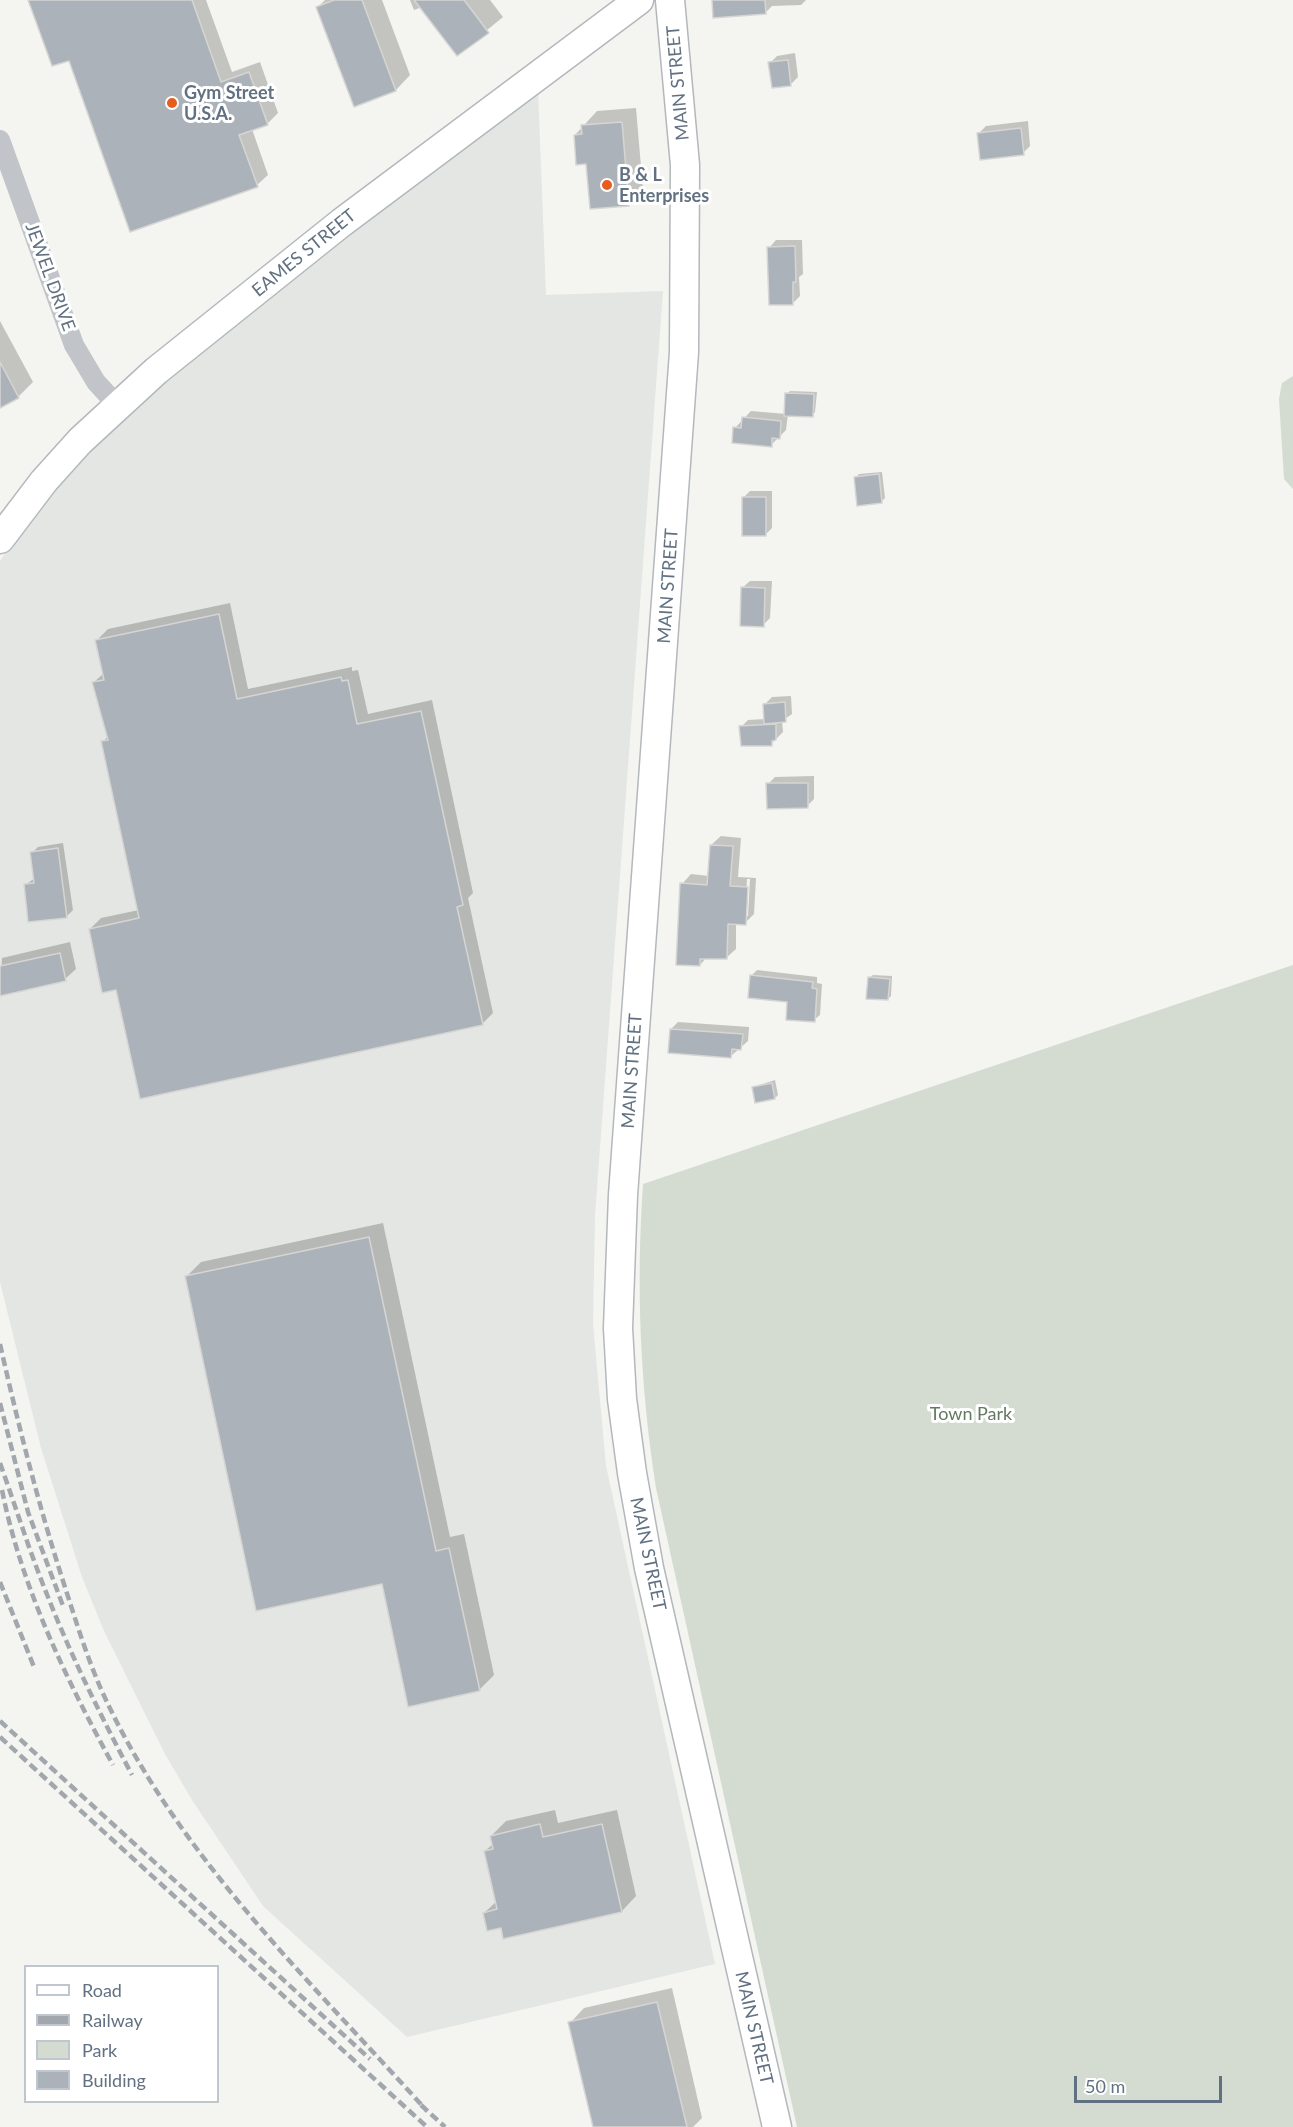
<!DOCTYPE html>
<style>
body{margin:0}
#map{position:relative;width:1293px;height:2127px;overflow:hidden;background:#f4f4f0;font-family:Lato,sans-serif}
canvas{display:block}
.legend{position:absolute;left:24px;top:1965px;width:195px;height:138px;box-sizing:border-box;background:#fff;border:2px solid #c0c6cd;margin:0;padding:8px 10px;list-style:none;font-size:18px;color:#627182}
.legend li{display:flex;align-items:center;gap:12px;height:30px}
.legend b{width:30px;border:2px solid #c0c6cd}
.scale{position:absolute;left:1074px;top:2076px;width:148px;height:27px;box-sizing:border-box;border:3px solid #627182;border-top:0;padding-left:8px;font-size:18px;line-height:21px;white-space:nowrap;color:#627182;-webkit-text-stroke:4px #fff;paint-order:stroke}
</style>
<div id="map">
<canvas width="1293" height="2127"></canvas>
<ul class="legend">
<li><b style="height:8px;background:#fff"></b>Road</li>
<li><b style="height:8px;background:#a1a7ad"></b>Railway</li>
<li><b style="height:16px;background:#d4dbd1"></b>Park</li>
<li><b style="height:16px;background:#acb2b9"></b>Building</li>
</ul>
<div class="scale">50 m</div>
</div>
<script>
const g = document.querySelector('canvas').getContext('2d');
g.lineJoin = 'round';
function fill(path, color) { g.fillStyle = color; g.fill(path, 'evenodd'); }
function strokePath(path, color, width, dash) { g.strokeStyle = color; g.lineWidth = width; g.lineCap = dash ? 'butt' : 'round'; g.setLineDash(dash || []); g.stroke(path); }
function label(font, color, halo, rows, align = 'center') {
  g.font = font + ' Lato,sans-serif'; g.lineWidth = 6; g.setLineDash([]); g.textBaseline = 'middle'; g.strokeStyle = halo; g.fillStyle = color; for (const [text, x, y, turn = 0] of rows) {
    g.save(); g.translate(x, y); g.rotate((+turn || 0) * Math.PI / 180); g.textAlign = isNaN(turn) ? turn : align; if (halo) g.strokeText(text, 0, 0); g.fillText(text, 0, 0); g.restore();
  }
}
const built = new Path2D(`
 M538,90L546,295L663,291L595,1215L593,1324L606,1466L715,1964L407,2037L263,1906L192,1800L165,1754L104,1631L82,1577L41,1448L0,1282V561L22,528L76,465L186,361L225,327Z`);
const green = new Path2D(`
 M1293,376V489L1284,479L1279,399L1282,383Z
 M1293,965V2127H797L656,1488C640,1384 636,1288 643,1184Z`);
const shadow = new Path2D(`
 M30,0H206L232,72L260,62L278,113L267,124L252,129L268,175L257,185L69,59Z
 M325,0H382L410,75L396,90L355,105L318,7Z
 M410,0H490L503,17L458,54L422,7L414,10Z
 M713,0H806L801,5L772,6L765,13Z
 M795,53L798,77L791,84L770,63L777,56Z
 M636,108L643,190L629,205L575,135L597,111Z
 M1028,121L1030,146L1023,153L979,133L986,126Z
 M776,240H802L803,274L799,277L800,296L793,303L769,248Z
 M0,321L33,382L18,397L0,407Z
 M790,391L817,392L815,412L812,416L788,414L786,430L771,445L735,428L751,411L786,414L787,394Z
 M882,472L885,498L882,501L856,477L859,474Z
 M750,491H772V528L765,535L743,498Z
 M750,581H772L770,618L763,625L742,588Z
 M230,603L248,689L352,667V671L358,670L368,714L432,700L473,893L468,898L493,1013L482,1024L118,988L90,929L101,918L139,910L103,742L108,736L94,682L104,673L97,640L108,629Z
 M791,696L792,714L782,721L783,732L771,744L741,727L748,720L765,719V704L772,697Z
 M814,776V799L807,806L768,784L775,777Z
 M721,836L741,838L738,877L756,878L754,914L745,923H736V949L726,958L707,957L700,965L682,884L691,874L709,876L711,845ZM747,879H750L748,916H745Z
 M63,843L73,910L67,916L25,885L35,878L32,853L38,847Z
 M70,942L76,969L65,979L0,994L2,958Z
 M757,970L817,977V983L822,984L820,1015L814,1020L751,976Z
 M873,975L892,976L891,996L888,999L869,978Z
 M678,1022L749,1027L748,1041L731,1056L671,1029Z
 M775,1080L778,1095L775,1098L753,1087Z
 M383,1223L450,1537L464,1534L494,1675L479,1690L186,1277L201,1262Z
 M555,1810L558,1823L617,1810L636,1896L622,1911L502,1927L484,1913L497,1901L485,1851L493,1844L491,1836L506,1821Z
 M672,1988L702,2118L693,2127H594L570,2023L584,2008Z`);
const building = new Path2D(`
 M28,0H192L221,82L249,72L268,125L239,135L258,187L130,232L69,61L52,66Z
 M334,0H362L396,91L354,107L316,7Z
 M414,0H464L489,33L457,56Z
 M712,0H765L766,14L713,18Z
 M788,60L791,86L772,88L768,62Z
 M622,122L629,206L590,209L586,164L576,165L574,135L582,134L581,125Z
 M1021,128L1024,155L980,160L977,133Z
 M795,246L796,282H793V305H769L767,247Z
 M0,362L19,398L0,408Z
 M785,393L814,394L813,417L784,416Z
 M742,417L781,421L780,439L772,438V447L732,443L733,427L741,428Z
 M879,474L882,503L857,506L854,477Z
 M742,497H766V536H742Z
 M741,587L765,588L764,627L740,626Z
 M219,614L237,699L341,677L342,681L348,680L357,724L421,711L463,905L457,907L483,1025L140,1099L116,990L102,993L89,929L139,918L101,741L108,740L92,682L104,680L95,640Z
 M785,702L786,722L764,724L763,704Z
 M776,724V740L772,741V746H741L739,726Z
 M766,783H808V808L767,809Z
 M710,845L733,846L730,886L748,887L746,925L728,924L727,959H700V966L676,965L680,883L707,885Z
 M58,848L67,918L28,922L24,884L34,883L30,852Z
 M60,953L66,981L0,996V966Z
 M750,975L813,982L812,988L817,989L815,1022L786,1020L787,1002L748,998Z
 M868,977L890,979L888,1000L866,999Z
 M670,1029L743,1034L741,1050L732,1049L731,1058L668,1053Z
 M772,1083L775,1099L755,1103L752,1087Z
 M369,1237L436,1551L449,1548L480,1691L408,1707L382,1584L256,1611L185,1276Z
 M540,1824L543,1837L602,1824L622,1912L503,1939L501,1928L487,1931L483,1913L497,1909L484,1851L493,1849L490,1836Z
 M657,2002L687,2127H593L568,2022Z`);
const minor = new Path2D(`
 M0,140L74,345L96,382L117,405`);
const secondary = new Path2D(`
 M670,0L685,165L684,352L623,1195L618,1328L622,1399L632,1473L649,1568L777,2127
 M0,539L44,481L80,441L156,371L341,223L639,0`);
const rail = new Path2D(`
 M0,1344C18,1424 38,1503 63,1581C76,1621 88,1662 106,1700C180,1858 312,1983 427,2111
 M0,1403L28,1512L63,1606
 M0,1463C16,1508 30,1553 48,1597C72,1658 101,1716 132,1775
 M2,1490C21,1586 66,1679 113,1765
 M0,1582L34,1667
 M0,1721L370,2059
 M0,1737L427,2127
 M421,2105L445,2127`);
const markers = [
 [172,103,6,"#e65d1e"],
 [607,185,6,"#e65d1e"]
];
const streetNames = [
 ["MAIN STREET",678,83,-95],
 ["EAMES STREET",304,253,-39],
 ["JEWEL DRIVE",50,277,70],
 ["MAIN STREET",668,586,-86],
 ["MAIN STREET",632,1071,-86],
 ["MAIN STREET",648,1554,78],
 ["MAIN STREET",754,2028,77]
];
const poiNames = [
 ["Gym Street",184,93],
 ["U.S.A.",184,114],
 ["B & L",619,175],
 ["Enterprises",619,196]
];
const parkNames = [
 ["Town Park",971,1414]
];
fill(built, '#e4e6e3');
fill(green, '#d4dbd1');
fill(shadow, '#0003');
fill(building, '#acb2b9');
strokePath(building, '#d5d5d3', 1.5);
strokePath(secondary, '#b3b8bd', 31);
strokePath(minor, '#c1c4c8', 20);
strokePath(secondary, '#fff', 28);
strokePath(rail, '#a1a7ad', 4.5, [9, 4.5]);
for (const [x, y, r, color] of markers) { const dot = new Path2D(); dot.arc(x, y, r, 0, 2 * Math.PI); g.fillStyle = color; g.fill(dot); strokePath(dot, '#fff', 2); }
label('18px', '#627182', '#fff', streetNames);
label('bold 18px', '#627182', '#fff', poiNames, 'left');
label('18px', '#647961', '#fff', parkNames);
</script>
